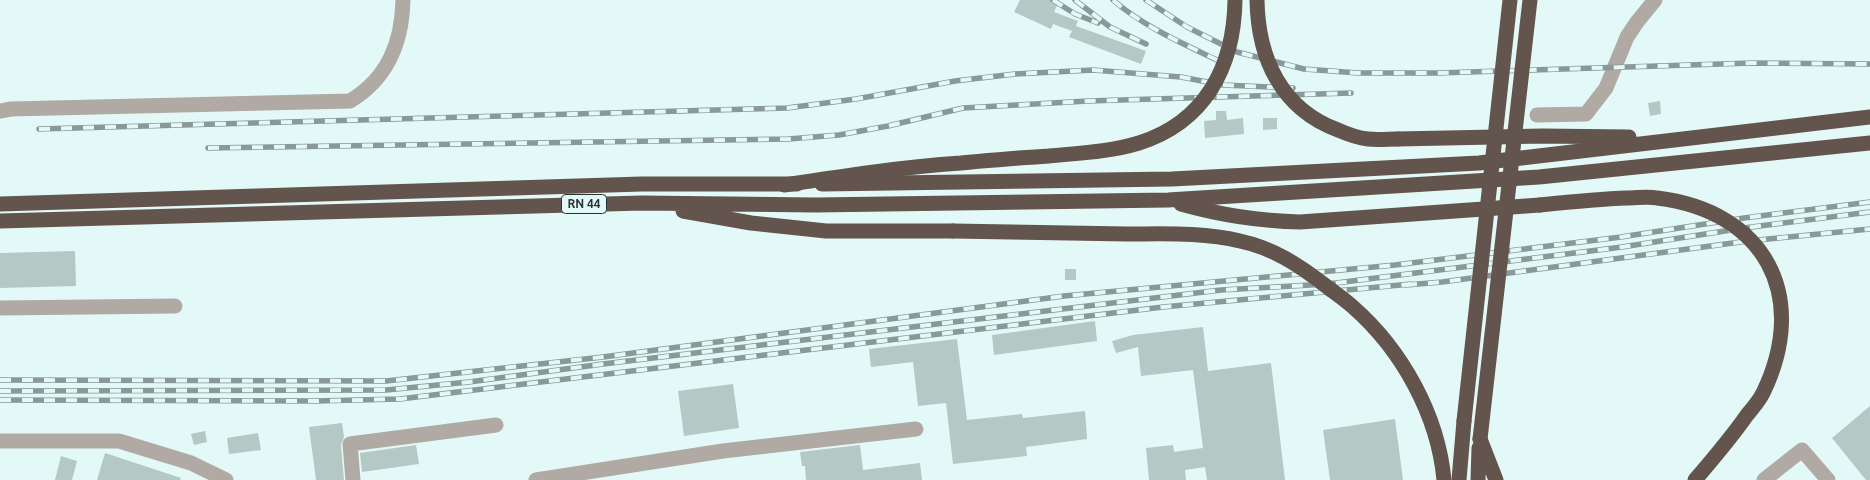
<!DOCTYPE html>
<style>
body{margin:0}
canvas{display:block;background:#e3f9f7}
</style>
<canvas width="1870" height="480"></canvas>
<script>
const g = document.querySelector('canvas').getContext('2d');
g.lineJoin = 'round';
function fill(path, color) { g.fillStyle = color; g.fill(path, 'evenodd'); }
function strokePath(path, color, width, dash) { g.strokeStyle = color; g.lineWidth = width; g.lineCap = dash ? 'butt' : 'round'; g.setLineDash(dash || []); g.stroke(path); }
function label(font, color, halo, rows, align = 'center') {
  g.font = font + ' Ubuntu,sans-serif'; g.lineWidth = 4.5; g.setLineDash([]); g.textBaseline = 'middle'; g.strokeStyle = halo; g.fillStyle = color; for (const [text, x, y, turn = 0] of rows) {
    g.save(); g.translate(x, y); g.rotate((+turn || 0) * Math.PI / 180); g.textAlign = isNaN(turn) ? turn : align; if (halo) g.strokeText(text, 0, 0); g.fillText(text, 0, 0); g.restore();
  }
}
const building = new Path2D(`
 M1020,0H1052L1058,4L1054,12L1078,21L1076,26L1146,51L1141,64L1069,37L1072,31L1053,24L1051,29L1014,12Z
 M1660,101L1661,114L1650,116L1648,103Z
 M1216,111H1226L1227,120L1243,118L1244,134L1205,138L1204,121L1216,120Z
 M1263,118H1277V129L1263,130Z
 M75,251L76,286L0,288V253Z
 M1065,269H1076V280H1065Z
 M1095,321L1097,341L994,355L992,335Z
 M1203,327L1208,371L1271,363L1285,480H1207L1205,467L1185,470L1186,480H1149L1146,448L1173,445L1174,452L1203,448L1193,370L1141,376L1138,347L1116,353L1112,341L1133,335Z
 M957,339L967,420L1022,414L1023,418L1085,411L1087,439L1026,447L1027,456L953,464L946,403L918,406L913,362L871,367L869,349Z
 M733,384L739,428L684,436L678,391Z
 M1870,406V480H1866L1832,438Z
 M1395,419L1403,480H1330L1323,430Z
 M342,423L344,437L341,445L344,480H316L309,427Z
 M205,431L207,442L194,445L191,434Z
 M258,433L261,450L229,454L227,438Z
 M416,445L419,464L362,472L360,453Z
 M860,445L863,470L920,463L922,480H806L805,466H802L800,452Z
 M105,453L181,478L180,480H97Z
 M61,456L77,461L72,480H55Z`);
const minor = new Path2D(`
 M0,111L11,109L350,101C388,78 402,43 403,0
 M1537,115L1586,114L1606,88L1627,37L1637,22L1655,0
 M0,308L175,306
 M0,441H119L191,463L226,480
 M353,480L350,444L496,425
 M536,480L723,451L916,429
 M1764,480L1802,450L1828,480`);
const highway = new Path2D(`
 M1398,139L1543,136L1629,137
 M822,184L1172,179L1479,163L1870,117
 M0,204L642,184H797
 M1181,204C1220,215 1260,221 1300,222L1540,205
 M683,211L751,223L826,231H953
 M0,221L642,203L816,205L1168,200L1539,177L1870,143
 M1480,439L1496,480
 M1459,480L1464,421
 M1478,480L1479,448`);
const rail = new Path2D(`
 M1053,0L1075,14L1098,23
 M1075,0L1110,27L1146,44
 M1113,0C1144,27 1184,44 1221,62
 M1146,0L1187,27L1237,52L1304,69L1358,73H1438L1752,63L1870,64
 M39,129L787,108L856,99L955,81L1015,74L1093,70L1181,77L1223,85L1293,88
 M208,148L788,139L839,135L888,126L963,108L1088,101L1351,93
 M1406,285L1442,282L1748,241L1870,229
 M0,380L386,381L603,357L1064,296L1395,265L1621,237L1744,218L1870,202
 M0,391L386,390L469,382L603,364L1221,290L1328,284L1622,247L1744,228L1870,212
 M0,400L316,401L400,399L1163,307L1411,284`);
const highwayBridge = new Path2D(`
 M1257,0C1258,58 1281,109 1338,130C1347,134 1358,138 1368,139C1378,140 1388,139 1398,139
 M784,185C843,176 902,167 961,163C990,160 1019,158 1049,156C1079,153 1109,152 1139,143C1205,122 1234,67 1235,0
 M1540,205C1569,202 1598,199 1627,198C1637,198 1648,196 1657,198C1765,211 1810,296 1763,393C1759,401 1753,408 1747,415C1731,438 1713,459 1695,480
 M953,231C1011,232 1069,233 1127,234C1164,234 1203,232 1240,241C1273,248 1299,265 1326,286C1335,293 1344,299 1353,307C1402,350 1438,415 1444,480
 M1464,421L1510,0
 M1480,439L1530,0`);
const shields = [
 [584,204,45]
];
const shieldNames = [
 ["RN 44",584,204]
];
fill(building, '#b4c9c6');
strokePath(minor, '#b0a9a4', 15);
strokePath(highway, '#63554d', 15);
strokePath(rail, '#899997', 5.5);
strokePath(rail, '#e3f9f7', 4, [11]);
strokePath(highwayBridge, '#63554d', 15);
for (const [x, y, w] of shields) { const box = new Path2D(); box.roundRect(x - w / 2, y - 9.5, w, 19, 4); g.fillStyle = '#e3f9f7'; g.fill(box); strokePath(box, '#293231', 1); }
label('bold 12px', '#293231', null, shieldNames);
</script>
